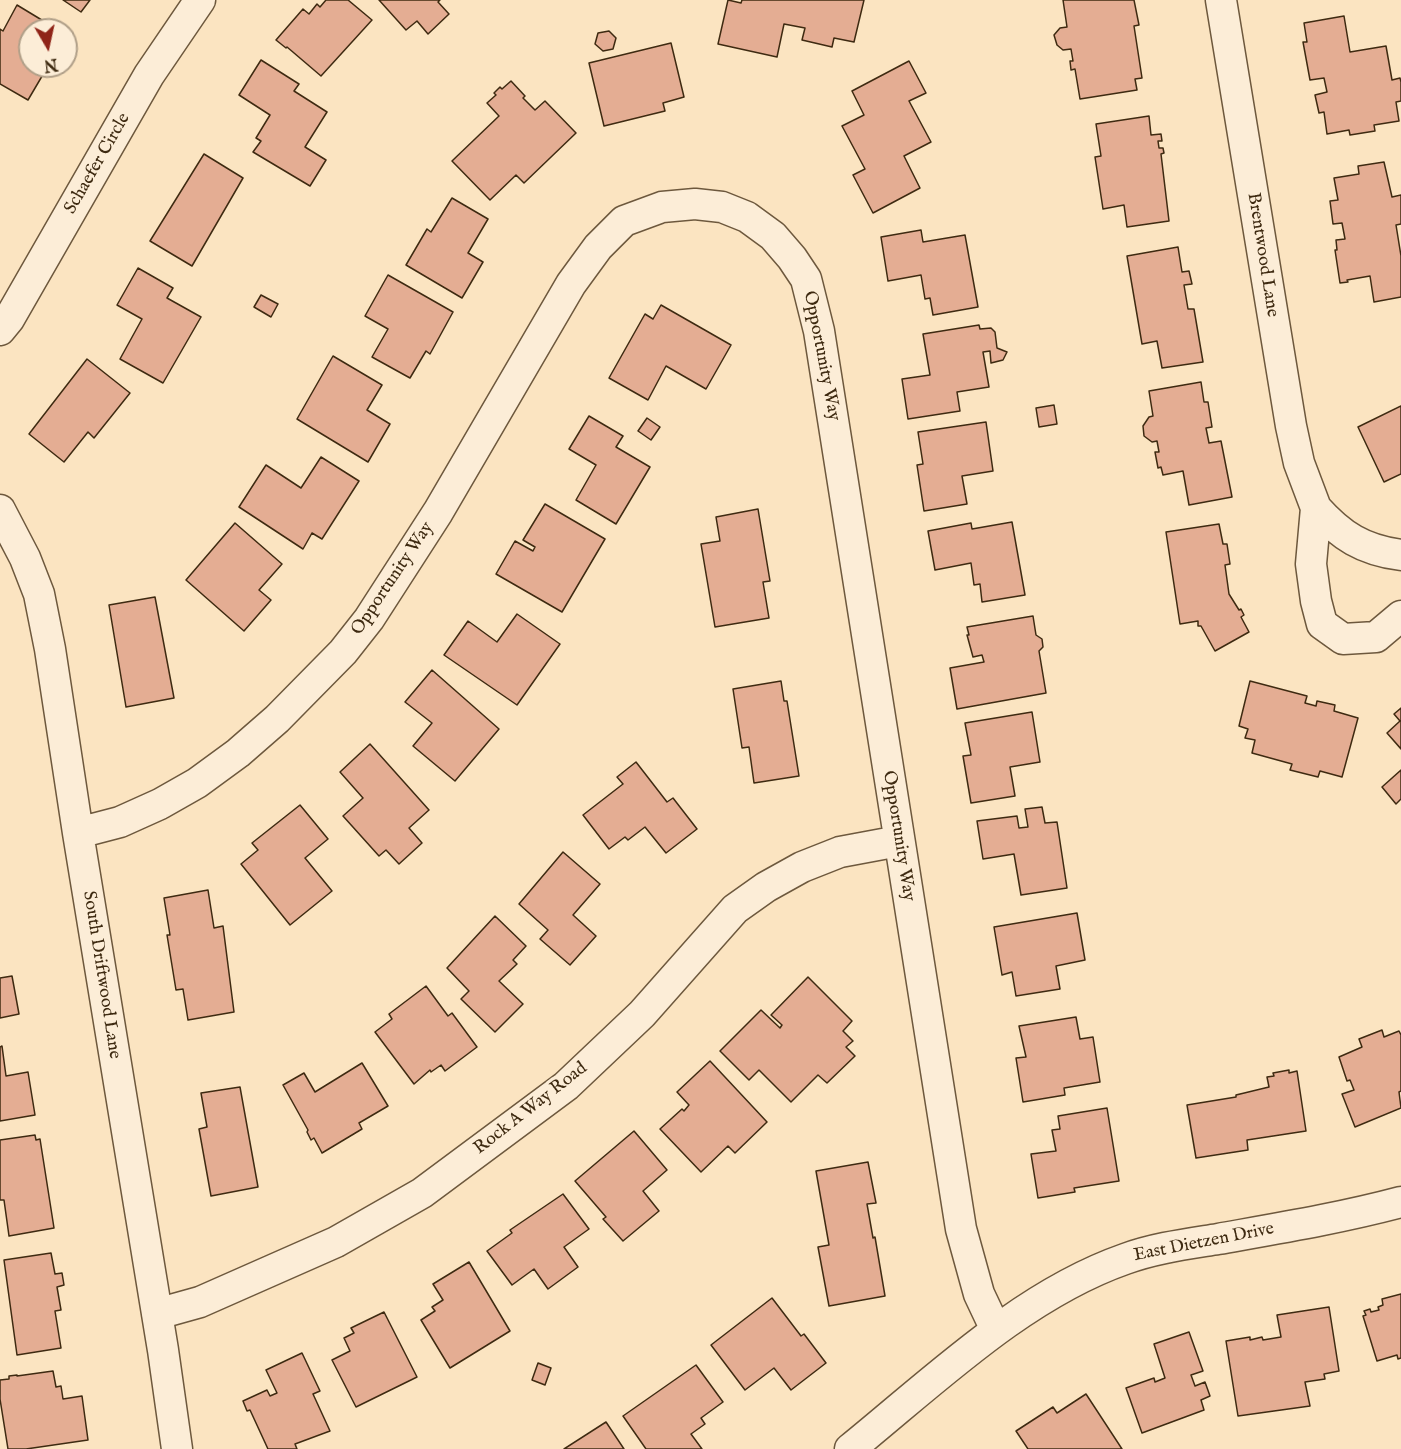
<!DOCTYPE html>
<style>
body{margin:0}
#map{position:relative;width:1401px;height:1449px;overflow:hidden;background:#fbe4c1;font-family:"IM FELL English",serif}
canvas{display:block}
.north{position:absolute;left:18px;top:18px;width:60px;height:60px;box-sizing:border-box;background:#fcedd7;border:2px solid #b09f88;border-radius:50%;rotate:171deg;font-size:16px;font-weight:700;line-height:24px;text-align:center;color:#3e2a11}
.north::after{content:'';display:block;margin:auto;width:21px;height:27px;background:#8f2418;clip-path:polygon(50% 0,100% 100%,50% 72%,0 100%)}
</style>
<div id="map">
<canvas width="1401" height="1449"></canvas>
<div class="north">N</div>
</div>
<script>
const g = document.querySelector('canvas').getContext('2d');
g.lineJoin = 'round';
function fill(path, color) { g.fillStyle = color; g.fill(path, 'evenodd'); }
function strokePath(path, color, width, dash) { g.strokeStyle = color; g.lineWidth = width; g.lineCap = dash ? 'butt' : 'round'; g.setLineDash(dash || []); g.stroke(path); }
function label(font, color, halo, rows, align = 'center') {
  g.font = font + ' "IM FELL English",serif'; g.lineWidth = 6; g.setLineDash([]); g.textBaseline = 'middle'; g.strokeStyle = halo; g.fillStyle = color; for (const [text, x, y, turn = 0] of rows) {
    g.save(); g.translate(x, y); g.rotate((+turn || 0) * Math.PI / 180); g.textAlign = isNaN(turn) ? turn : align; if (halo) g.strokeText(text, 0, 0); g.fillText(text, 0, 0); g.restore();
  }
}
const building = new Path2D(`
 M63,0H90L81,12Z
 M326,0H348L372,20L321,76L287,47L286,48L276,40L303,9L309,14L317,4L320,7Z
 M379,0H440L438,2L449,14L428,34L417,21L406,30Z
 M728,0L741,3L742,0H864L854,42L834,38L832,47L802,40L805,28L784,24L777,57L718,44Z
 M1063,0H1134L1139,25L1134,26L1142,78L1135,79L1137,90L1080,99L1075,69L1071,70L1070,61H1073L1071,49L1063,50L1057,45L1054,35L1060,28L1067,27Z
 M17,5L55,28L54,30H30V66H48L28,100L0,84V29L3,31Z
 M1344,16L1350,52L1386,46L1392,80L1400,78L1401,82V101L1396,102L1399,121L1374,125L1375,131L1350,135L1349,130L1327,134L1324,112L1319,113L1315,95L1327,92L1324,78L1310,80L1303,42H1307L1304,23Z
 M609,31L616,38L613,49L603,51L595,44L598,33Z
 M671,43L684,97L663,103L665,111L604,126L589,63Z
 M261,60L299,84L294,91L327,112L305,147L326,160L310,186L253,152L261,141L256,138L270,115L239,95Z
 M909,61L926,93L909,101L931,142L904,156L920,188L873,213L853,175L865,169L842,126L864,115L852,91Z
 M511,81L525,96L523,98L535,110L545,101L576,133L524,183L516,175L490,200L452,161L499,116L487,103L496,95L494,93L500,87L502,89Z
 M1149,116L1151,135L1161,134L1162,141H1158L1159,148H1163L1164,153L1161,154L1169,221L1127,227L1124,205L1103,209L1095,157L1101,156L1096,124Z
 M204,154L243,178L192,266L150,241Z
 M1384,162L1392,197L1401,195V224L1396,225L1401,256V297L1374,302L1370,276L1347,280L1348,282L1340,283L1335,250H1337L1336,240L1345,239L1342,223L1333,224L1330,201L1338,200L1334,178L1359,174L1358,166Z
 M452,198L488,219L468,253L483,262L462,298L406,265L427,229L431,232Z
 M921,230L923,242L965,235L978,307L933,315L930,298L925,299L921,275L888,281L881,237Z
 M1178,247L1182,272L1189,271L1192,284L1184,285L1188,309H1194L1203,362L1162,368L1157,341L1142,344L1127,256Z
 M138,268L173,288L167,298L201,317L163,383L120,359L142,319L117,305Z
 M388,275L453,312L430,354L426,351L410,378L372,357L388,329L365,316Z
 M261,295L278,304L271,317L254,307Z
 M661,305L731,345L706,389L666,366L648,400L609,378L645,314L653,319Z
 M979,325L980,329L991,328L995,332L997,348L1007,352L1003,360L991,363L990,351L983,352L989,387L957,392L960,411L908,419L902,379L930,375L923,334Z
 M333,356L382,385L367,410L390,424L368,462L297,419Z
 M87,359L130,393L94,438L88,432L64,462L29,434Z
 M1201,382L1204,402H1208L1212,427L1206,428L1209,443L1221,441L1232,497L1189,505L1183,471L1163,475L1161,467L1158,468L1155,452H1159L1157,441L1152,442L1144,436L1143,426L1149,417L1153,416L1149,391Z
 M1054,405L1057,424L1039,427L1036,408Z
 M1401,406V474L1384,482L1358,427Z
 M589,416L623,436L616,447L650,467L616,524L576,500L596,465L569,449Z
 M647,418L660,427L651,440L638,431Z
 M986,422L993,471L962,476L967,504L924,511L917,465L923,464L918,432Z
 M321,457L359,481L322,539L312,533L303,549L239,507L266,465L301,488Z
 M545,504L605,539L562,612L496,574L515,541L533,551L535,547L523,540Z
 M758,509L770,581L763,582L769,618L715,627L701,544L720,541L716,517Z
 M1012,522L1025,595L982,602L980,584L974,585L971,563L935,570L928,531L971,523L972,529Z
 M235,523L282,564L259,590L271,600L244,631L186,580Z
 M1219,524L1223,544H1227L1230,564L1225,565L1229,594L1239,610L1241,609L1244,615L1241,617L1249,632L1215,651L1201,626H1198V621L1180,624L1166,532Z
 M155,597L174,698L126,707L109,605Z
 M517,614L560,644L517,705L444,655L468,621L497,642Z
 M1033,616L1036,635L1042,639L1043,647L1039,651L1046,693L957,709L950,668L984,662L982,655L973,657L967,635H969L967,627Z
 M432,670L499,729L455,781L413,746L432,723L405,702Z
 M781,681L784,701H787L799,776L754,783L749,747L742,748L733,689Z
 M1250,681L1307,696L1305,703L1316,706L1317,701L1335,705L1334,711L1358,718L1342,777L1320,771L1318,777L1290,770L1292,764L1252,753L1255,740L1245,738L1248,729L1239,726Z
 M1401,708V749L1387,733L1400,721L1394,714Z
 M1032,712L1040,762L1010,767L1015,796L971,803L963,756L971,755L965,723Z
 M370,744L429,810L409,828L422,843L399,864L386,850L379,856L343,816L363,798L340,772Z
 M636,762L667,802L673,798L697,829L666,853L645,827L628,840L625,837L609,849L583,815L623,784L617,777Z
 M1401,770V799L1396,804L1382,787Z
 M300,805L328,839L305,858L332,891L290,925L241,864L258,850L252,843Z
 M1042,807L1045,823L1057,822L1067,888L1021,895L1014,854L983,859L977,821L1017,816L1019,828L1028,827L1025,809Z
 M563,852L600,884L573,915L596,936L570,965L540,939L548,930L519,904Z
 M208,890L214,928L223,926L234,1012L188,1020L183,989L176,990L167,935H170L164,898Z
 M1077,913L1085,960L1056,966L1060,989L1016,996L1012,972L1002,975L994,927Z
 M495,916L526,946L513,960L517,964L499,981L523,1004L495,1032L461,999L469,991L447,968Z
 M12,976L19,1014L0,1018V978Z
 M808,977L852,1021L843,1031L853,1041L846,1047L855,1056L827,1083L818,1075L791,1102L759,1070L749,1080L720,1051L761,1010L780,1028L782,1025L771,1015Z
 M426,986L448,1016L452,1013L477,1047L445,1071L441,1065L431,1072L430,1070L414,1084L375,1032L392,1019L389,1014Z
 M1076,1017L1080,1039L1093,1037L1100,1082L1064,1088L1065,1095L1023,1102L1016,1058L1026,1057L1019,1026Z
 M1382,1030L1384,1037L1399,1031L1401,1035V1091L1399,1092L1401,1108L1355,1127L1342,1094L1354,1090L1350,1080L1347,1081L1339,1057L1362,1047L1359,1039Z
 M2,1046L6,1076L28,1072L35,1115L0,1121V1047Z
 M710,1061L767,1122L735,1153L728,1146L701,1172L660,1129L682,1109L684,1111L689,1105L677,1092Z
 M362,1063L388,1106L359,1123L362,1129L322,1153L314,1138L311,1140L307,1132L308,1130L283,1085L304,1073L315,1092Z
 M1289,1070V1073L1297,1071L1306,1131L1247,1140L1248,1150L1196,1158L1187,1105L1236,1097V1095L1269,1087L1267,1077L1274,1076L1273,1073Z
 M240,1087L258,1187L211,1196L199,1129L207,1127L201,1093Z
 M1107,1108L1119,1181L1074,1188L1075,1192L1038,1198L1031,1154L1056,1151L1052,1130L1060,1129L1058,1116Z
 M634,1131L667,1170L643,1191L659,1211L623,1241L603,1219L606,1217L575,1181Z
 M35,1135L36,1140L40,1139L54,1228L9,1236L4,1200H0V1140Z
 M868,1162L876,1203L867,1204L873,1238L875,1237L885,1296L829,1306L818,1247L829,1245L816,1171Z
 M563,1194L589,1229L564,1247L578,1267L548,1289L534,1269L512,1285L487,1251L512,1233L510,1230Z
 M51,1253L55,1274L62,1273L64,1285L57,1287L61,1310L55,1311L61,1348L17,1355L4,1260Z
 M469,1262L510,1331L450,1368L421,1320L435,1311L432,1307L443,1300L433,1284Z
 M1401,1294V1358L1398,1359L1397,1355L1377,1361L1363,1316L1366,1315L1364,1311L1370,1309L1371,1312L1379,1310L1378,1307L1383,1305L1382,1299Z
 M772,1298L801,1336L804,1334L826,1363L791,1390L774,1368L745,1390L711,1345Z
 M1329,1307L1339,1371L1324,1374L1325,1379L1305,1382L1310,1406L1238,1416L1226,1341L1250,1337V1340L1262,1337L1263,1340L1281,1337L1277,1315Z
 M384,1312L417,1377L356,1407L332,1360L350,1351L344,1338L354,1333L351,1328Z
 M1189,1332L1203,1371L1191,1375L1195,1386L1205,1382L1210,1396L1201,1400L1204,1410L1142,1433L1126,1388L1154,1378L1155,1382L1165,1378L1154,1344Z
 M302,1353L320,1391L313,1394L330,1431L295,1444L297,1449H268L250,1410L247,1411L243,1401L267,1390L270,1396L277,1393L266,1370Z
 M538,1363L551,1368L545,1385L532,1380Z
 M696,1365L723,1402L701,1418L705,1424L691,1434L702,1449H646L623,1416Z
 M53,1371L56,1387L61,1386L63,1399L82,1396L88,1440L26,1449H8L0,1399V1380L9,1379V1376L17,1375V1376Z
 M1086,1394L1122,1449H1028L1016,1431L1053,1407L1057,1413Z
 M606,1422L624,1449H564Z`);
const street = new Path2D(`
 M1221,0L1291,426L1299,463L1316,508L1311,564L1316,601L1322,624L1343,639L1376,637L1401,616
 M0,330L9,319L149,75L200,0
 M1316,508C1341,536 1363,550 1401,555
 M0,510L25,558L39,594L50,649L78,833L163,1350L177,1449
 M78,833L120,822L160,804L197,783L238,753L277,719L343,652L369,619L438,512L571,284L598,247L624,221L662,207L695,204L722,207L747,217L773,236L792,258L806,279L819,331L961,1229L979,1294L996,1330
 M157,1314L200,1302L336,1242L422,1193L566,1086L642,1014L735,909L766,887L802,867L840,852L899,841
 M850,1449C934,1381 1022,1295 1125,1259C1155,1248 1187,1244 1218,1239C1280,1228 1341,1218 1401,1202`);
const streetNames = [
 ["Schaefer Circle",98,164,-60],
 ["Brentwood Lane",1262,255,81],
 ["Opportunity Way",821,356,79],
 ["Opportunity Way",393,579,-56],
 ["Opportunity Way",898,836,81],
 ["South Driftwood Lane",101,975,81],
 ["Rock A Way Road",531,1109,-38],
 ["East Dietzen Drive",1204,1243,-11]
];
fill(building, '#e4ad93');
strokePath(building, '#3e2a11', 1.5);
strokePath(street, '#6d583d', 33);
strokePath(street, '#fcedd7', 30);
label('18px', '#3e2a11', '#fcedd7', streetNames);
</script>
